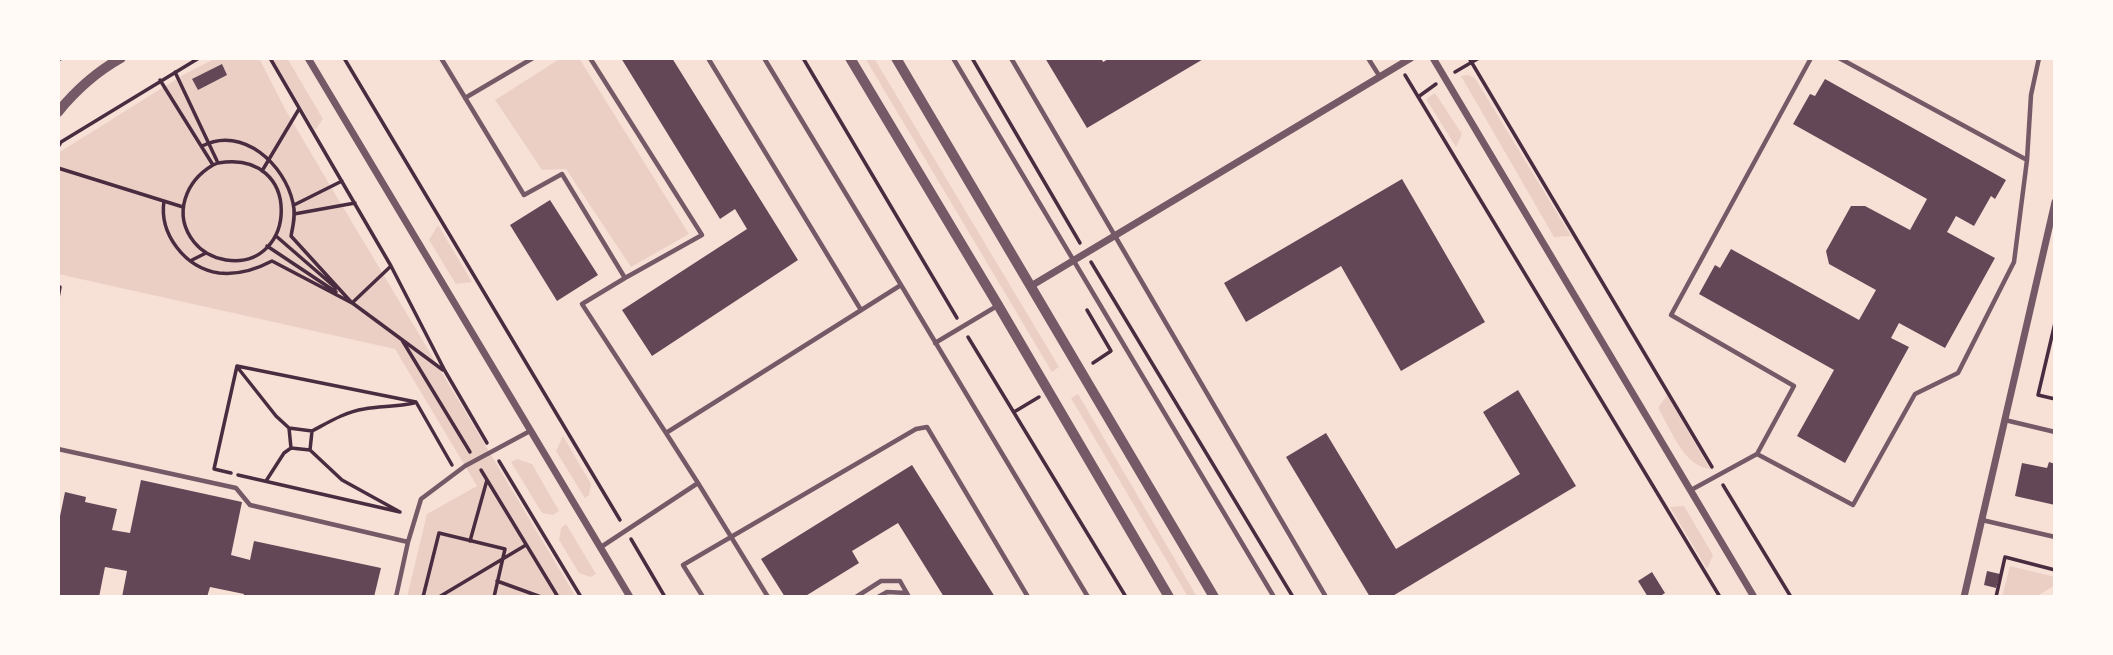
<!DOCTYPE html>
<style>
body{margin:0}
#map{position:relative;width:2113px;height:655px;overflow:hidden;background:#f7e1d7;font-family:"Nunito Sans",sans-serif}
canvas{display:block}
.frame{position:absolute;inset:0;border:60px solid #fffaf5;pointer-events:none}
</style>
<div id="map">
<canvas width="2113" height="655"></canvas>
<div class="frame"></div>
</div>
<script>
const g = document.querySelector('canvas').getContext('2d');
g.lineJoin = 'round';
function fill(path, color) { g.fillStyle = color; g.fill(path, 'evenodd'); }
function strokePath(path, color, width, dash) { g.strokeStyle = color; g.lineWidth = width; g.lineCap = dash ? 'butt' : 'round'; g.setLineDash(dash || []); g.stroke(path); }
const green = new Path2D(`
 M216,58H259L285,109L334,192L576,597H407L427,514L477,486L395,349L58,274V153L183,75Z
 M272,58H287L323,119L315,130Z
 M561,58H579L689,234L631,267L566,169L542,170L495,100Z
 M865,58H874L1059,367L1052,372Z
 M1468,75L1475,78L1571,236L1554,237L1461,76Z
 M1435,93L1462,134L1456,147L1426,99Z
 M438,225L472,282L456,284L429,240Z
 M1078,394L1197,597H1188L1071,398Z
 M1667,395L1710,469C1683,466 1671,429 1658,408Z
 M563,436L591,484L589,495L585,498L556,451Z
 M517,459L532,464L559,511L553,515L542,513L511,462Z
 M1684,506L1713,555L1707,569L1670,507Z
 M566,524L596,574L591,577L579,573L559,540L561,528Z
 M2010,566L2055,577V585L2036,597H2002Z`);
const building = new Path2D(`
 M621,58H672L798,260L652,356L622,310L747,229L735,209L720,219Z
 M1045,58H1101L1103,62L1110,58H1205L1087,128Z
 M222,64L227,75L198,90L192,79Z
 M1825,79L2006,180L1995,199L1991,196L1974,226L1956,216L1947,232L1995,258L1945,348L1899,323L1891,338L1909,347L1845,463L1797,436L1834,370L1699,294L1715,265L1720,268L1731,249L1859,320L1876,290L1829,264L1826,251L1851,206H1865L1910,230L1927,199L1793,124L1810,94L1815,96Z
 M1402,179L1485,322L1401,371L1341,266L1246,322L1224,283Z
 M550,200L598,275L557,301L510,225Z
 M1518,390L1576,486L1391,597H1370L1286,457L1326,433L1396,549L1520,474L1483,412Z
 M2049,462L2055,464V505L2015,496L2022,463L2047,468Z
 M912,465L995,597H944L898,523L852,551L859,563L804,597H785L761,559Z
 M141,480L242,502L231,555L250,560L254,541L381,568L374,597H243L244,594L210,587L207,597H122L127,571L105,567L99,597H58V526L65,492L86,497L85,502L117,509L112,530L130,533Z
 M1987,571L2000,574L1996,588L1984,585Z
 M1652,572L1665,593L1659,597H1648L1638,581Z`);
const path = new Path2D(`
 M270,58L391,266L445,371L487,443
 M344,58L620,520
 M803,58L957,318
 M972,58L1080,243
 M1469,58L1712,467
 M58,60L62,58
 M1455,72L1479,58
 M1405,75L1720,597
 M160,80L213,165L218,163L175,72
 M1418,97L1436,84
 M58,147L61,142L199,58
 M213,165C186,181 172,214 194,242C202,252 214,258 226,260C298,271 304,148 218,163
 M58,168L183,207
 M262,171L299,109
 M164,201C159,234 185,268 219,273C237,275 255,270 272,261L352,303L291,236C293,226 296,214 293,203C285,165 243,125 202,146
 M294,205L342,181
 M294,214L355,203
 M276,236L336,288
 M267,246L336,292
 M192,260L206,253
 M1091,262L1293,597
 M58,298L60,287
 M351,302L443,370
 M352,303L391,266
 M1087,310L1111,351L1093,363
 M2055,323L2038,395L2055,399
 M968,337L1126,597
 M402,340L470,452
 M238,368L276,416L289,428
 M1014,412L1039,397
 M312,431C329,422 345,412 364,409C380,406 397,407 414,403
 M499,461L581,597
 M481,470L558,597
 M231,473L214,469L237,366L416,402L452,465
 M238,475L400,512L342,480L310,450L312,431L289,428L291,448L310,450
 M266,481L284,453L291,448
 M1723,485L1791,597
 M631,539L665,597
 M470,541L487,480
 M497,581L541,597
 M423,597L439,533L505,549L494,597
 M439,597L526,545
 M1996,597L2005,557L2055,570`);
const service = new Path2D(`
 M441,58L524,195L562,174L625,278L582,304L666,433L901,285L764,58
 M590,58L702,235L625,278
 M708,58L861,310
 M953,58L1274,597
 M1011,58L1326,597
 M1368,58L1380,77
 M465,98L533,58
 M2027,160L2031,95L2039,58
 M901,285L1088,597
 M935,343L997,306
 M2005,420L2055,432
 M666,433L698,483
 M58,449L236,488L250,505L408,542
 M1757,454L1853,505L1915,394L1958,373L2014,262L2027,160L1839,58
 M1691,490L1757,454L1794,386L1671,315L1811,58
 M1982,520L2055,537
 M601,547L698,483L768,597
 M396,597L408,542L421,499L465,466L530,431
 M703,597L683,565L916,429L927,427L1028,597
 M856,597L881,581H900L909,597
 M878,597L887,592L907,593`);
const minor = new Path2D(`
 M308,58L630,597
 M1433,58L1754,597
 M1031,286L1411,58
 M1964,597L2055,202`);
const tertiary = new Path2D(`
 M850,58L998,305L1169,597
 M896,58L1214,597
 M58,112C76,90 96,72 121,58`);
fill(green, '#ebcfc5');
fill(building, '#644757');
strokePath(path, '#4a2c40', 3.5);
strokePath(service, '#755966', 4.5);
strokePath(minor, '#755966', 7);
strokePath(tertiary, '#755966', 10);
</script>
